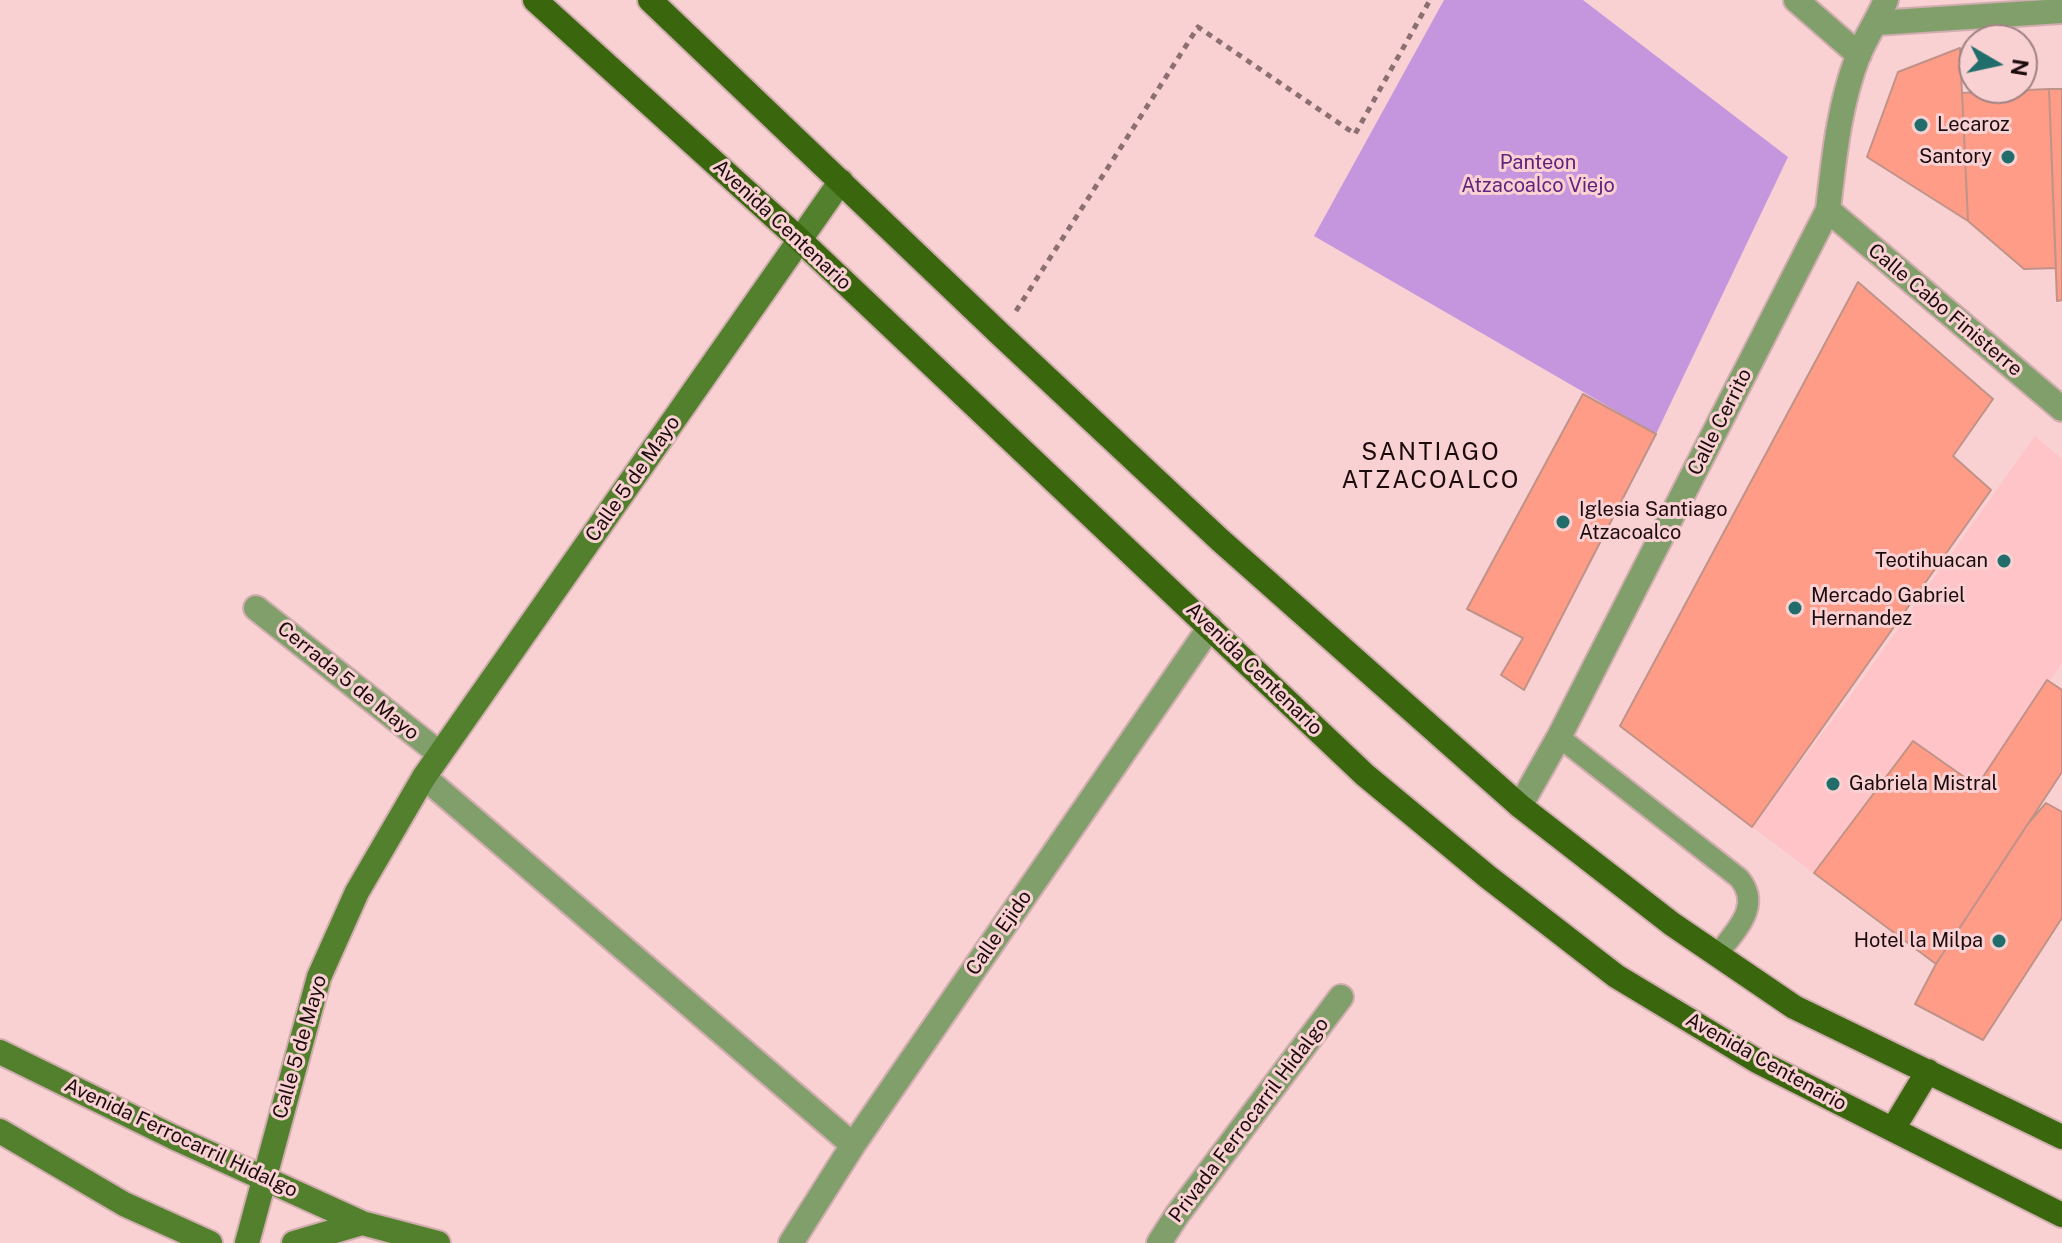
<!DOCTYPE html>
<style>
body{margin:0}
#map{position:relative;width:2062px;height:1243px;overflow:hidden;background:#f9d1d3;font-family:"Public Sans",sans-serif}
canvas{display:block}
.north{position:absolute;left:1958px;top:24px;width:80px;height:80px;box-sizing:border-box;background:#f9d1d3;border:2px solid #a18284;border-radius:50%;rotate:99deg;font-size:22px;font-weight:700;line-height:32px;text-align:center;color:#1c0b0d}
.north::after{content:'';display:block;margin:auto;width:28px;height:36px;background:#216d6c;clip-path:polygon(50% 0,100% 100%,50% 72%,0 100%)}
</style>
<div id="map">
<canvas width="2062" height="1243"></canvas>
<div class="north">N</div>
</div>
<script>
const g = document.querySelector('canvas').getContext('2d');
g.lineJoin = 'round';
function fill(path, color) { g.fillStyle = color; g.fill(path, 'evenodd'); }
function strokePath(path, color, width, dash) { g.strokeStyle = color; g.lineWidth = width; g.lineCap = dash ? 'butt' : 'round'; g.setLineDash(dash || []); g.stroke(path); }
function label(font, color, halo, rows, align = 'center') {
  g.font = font + ' "Public Sans",sans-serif'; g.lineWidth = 6; g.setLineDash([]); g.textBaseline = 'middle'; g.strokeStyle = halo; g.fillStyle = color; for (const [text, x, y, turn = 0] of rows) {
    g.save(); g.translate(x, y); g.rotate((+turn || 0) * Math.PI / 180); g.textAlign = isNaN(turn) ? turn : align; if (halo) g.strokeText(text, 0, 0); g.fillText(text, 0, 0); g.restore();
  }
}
const built = new Path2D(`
 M2035,436L2062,459V663L1977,786L1914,741L1814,873L1752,827L1851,695Z`);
const green = new Path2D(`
 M1444,0H1583L1788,157L1656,434L1314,236Z`);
const building = new Path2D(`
 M1960,48L1962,93L1968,221L1867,157L1898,72Z
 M2049,89L2056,268L2024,269L1968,221L1962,93Z
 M2049,89H2062V300L2057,301Z
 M1858,282L1993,399L1953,456L1991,490L1752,827L1620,726Z
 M1583,394L1656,434L1524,690L1501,675L1523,638L1467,609Z
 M2047,680L2062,690V772L1936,964L1814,873L1913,741L1977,786Z
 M2046,803L2062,812V918L1983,1040L1915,1004L1936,964L2027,825Z`);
const path = new Path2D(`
 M1016,311L1198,27L1355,134L1430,0`);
const lane = new Path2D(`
 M1559,737L1739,878C1763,906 1735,931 1717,955`);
const street = new Path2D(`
 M1796,0L1859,55
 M1876,23L2062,11
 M1828,210L2062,409
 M256,608L440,754
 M424,777L853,1145
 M1520,806L1559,737L1828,210C1834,158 1839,105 1858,56C1866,37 1878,19 1886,0
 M791,1243L853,1145L1210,627
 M1159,1243L1177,1215L1341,997`);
const secondary = new Path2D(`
 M0,1052L173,1137L362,1223L438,1243
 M0,1131L124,1204L210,1243
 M247,1243L319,977L357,892L424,777L841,181
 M294,1243L362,1223`);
const primary = new Path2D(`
 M535,0L800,240L1365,775L1488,877L1616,976L1757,1061L2062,1215
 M650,0L1001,335L1220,540L1520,806L1672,924L1794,1007L2062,1137
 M1893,1129L1928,1071`);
const markers = [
 [1921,125,8,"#216d6c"],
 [2008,157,8,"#216d6c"],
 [1563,522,8,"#216d6c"],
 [2004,561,8,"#216d6c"],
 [1795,608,8,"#216d6c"],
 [1833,784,8,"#216d6c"],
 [1999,941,8,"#216d6c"]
];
const poiNames = [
 ["Lecaroz",1937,125],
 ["Santory",1992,157,"right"],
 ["Iglesia Santiago",1579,510],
 ["Atzacoalco",1579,533],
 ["Teotihuacan",1988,561,"right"],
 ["Mercado Gabriel",1811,596],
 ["Hernandez",1811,619],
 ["Gabriela Mistral",1849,784],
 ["Hotel la Milpa",1983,941,"right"]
];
const parkNames = [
 ["Panteon",1538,163],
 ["Atzacoalco Viejo",1538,186]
];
const streetNames = [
 ["Avenida Centenario",782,225,43],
 ["Calle Cabo Finisterre",1945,310,40],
 ["Calle Cerrito",1720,422,-63],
 ["Calle 5 de Mayo",633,479,-55],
 ["Avenida Centenario",1254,669,44],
 ["Cerrada 5 de Mayo",348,681,39],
 ["Calle Ejido",999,933,-55],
 ["Calle 5 de Mayo",300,1047,-74],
 ["Avenida Centenario",1766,1062,29],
 ["Privada Ferrocarril Hidalgo",1249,1120,-53],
 ["Avenida Ferrocarril Hidalgo",181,1138,25]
];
const quarterNames = [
 ["SANTIAGO",1431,453],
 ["ATZACOALCO",1431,481]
];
fill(built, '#fec4c8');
fill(green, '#c596de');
fill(building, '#fe9c87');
strokePath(building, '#c09389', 2);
strokePath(lane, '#d1adaf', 24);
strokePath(street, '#d1adaf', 28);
strokePath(secondary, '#d1adaf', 28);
strokePath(primary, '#d1adaf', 28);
strokePath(path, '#8c6f71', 5, [6, 6]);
strokePath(lane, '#809f6b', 20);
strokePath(street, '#809f6b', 24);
strokePath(secondary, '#53802d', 24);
strokePath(primary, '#3a660e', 24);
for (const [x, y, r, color] of markers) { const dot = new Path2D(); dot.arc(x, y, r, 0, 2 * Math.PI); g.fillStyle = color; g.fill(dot); strokePath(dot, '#f9d1d3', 3); }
label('20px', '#1c0b0d', '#f9d1d3', poiNames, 'left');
label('20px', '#62237e', '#f9d1d3', parkNames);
label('20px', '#1c0b0d', '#f9d1d3', streetNames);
g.letterSpacing = '2px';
label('24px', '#1c0b0d', '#f9d1d3', quarterNames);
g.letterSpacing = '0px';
</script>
